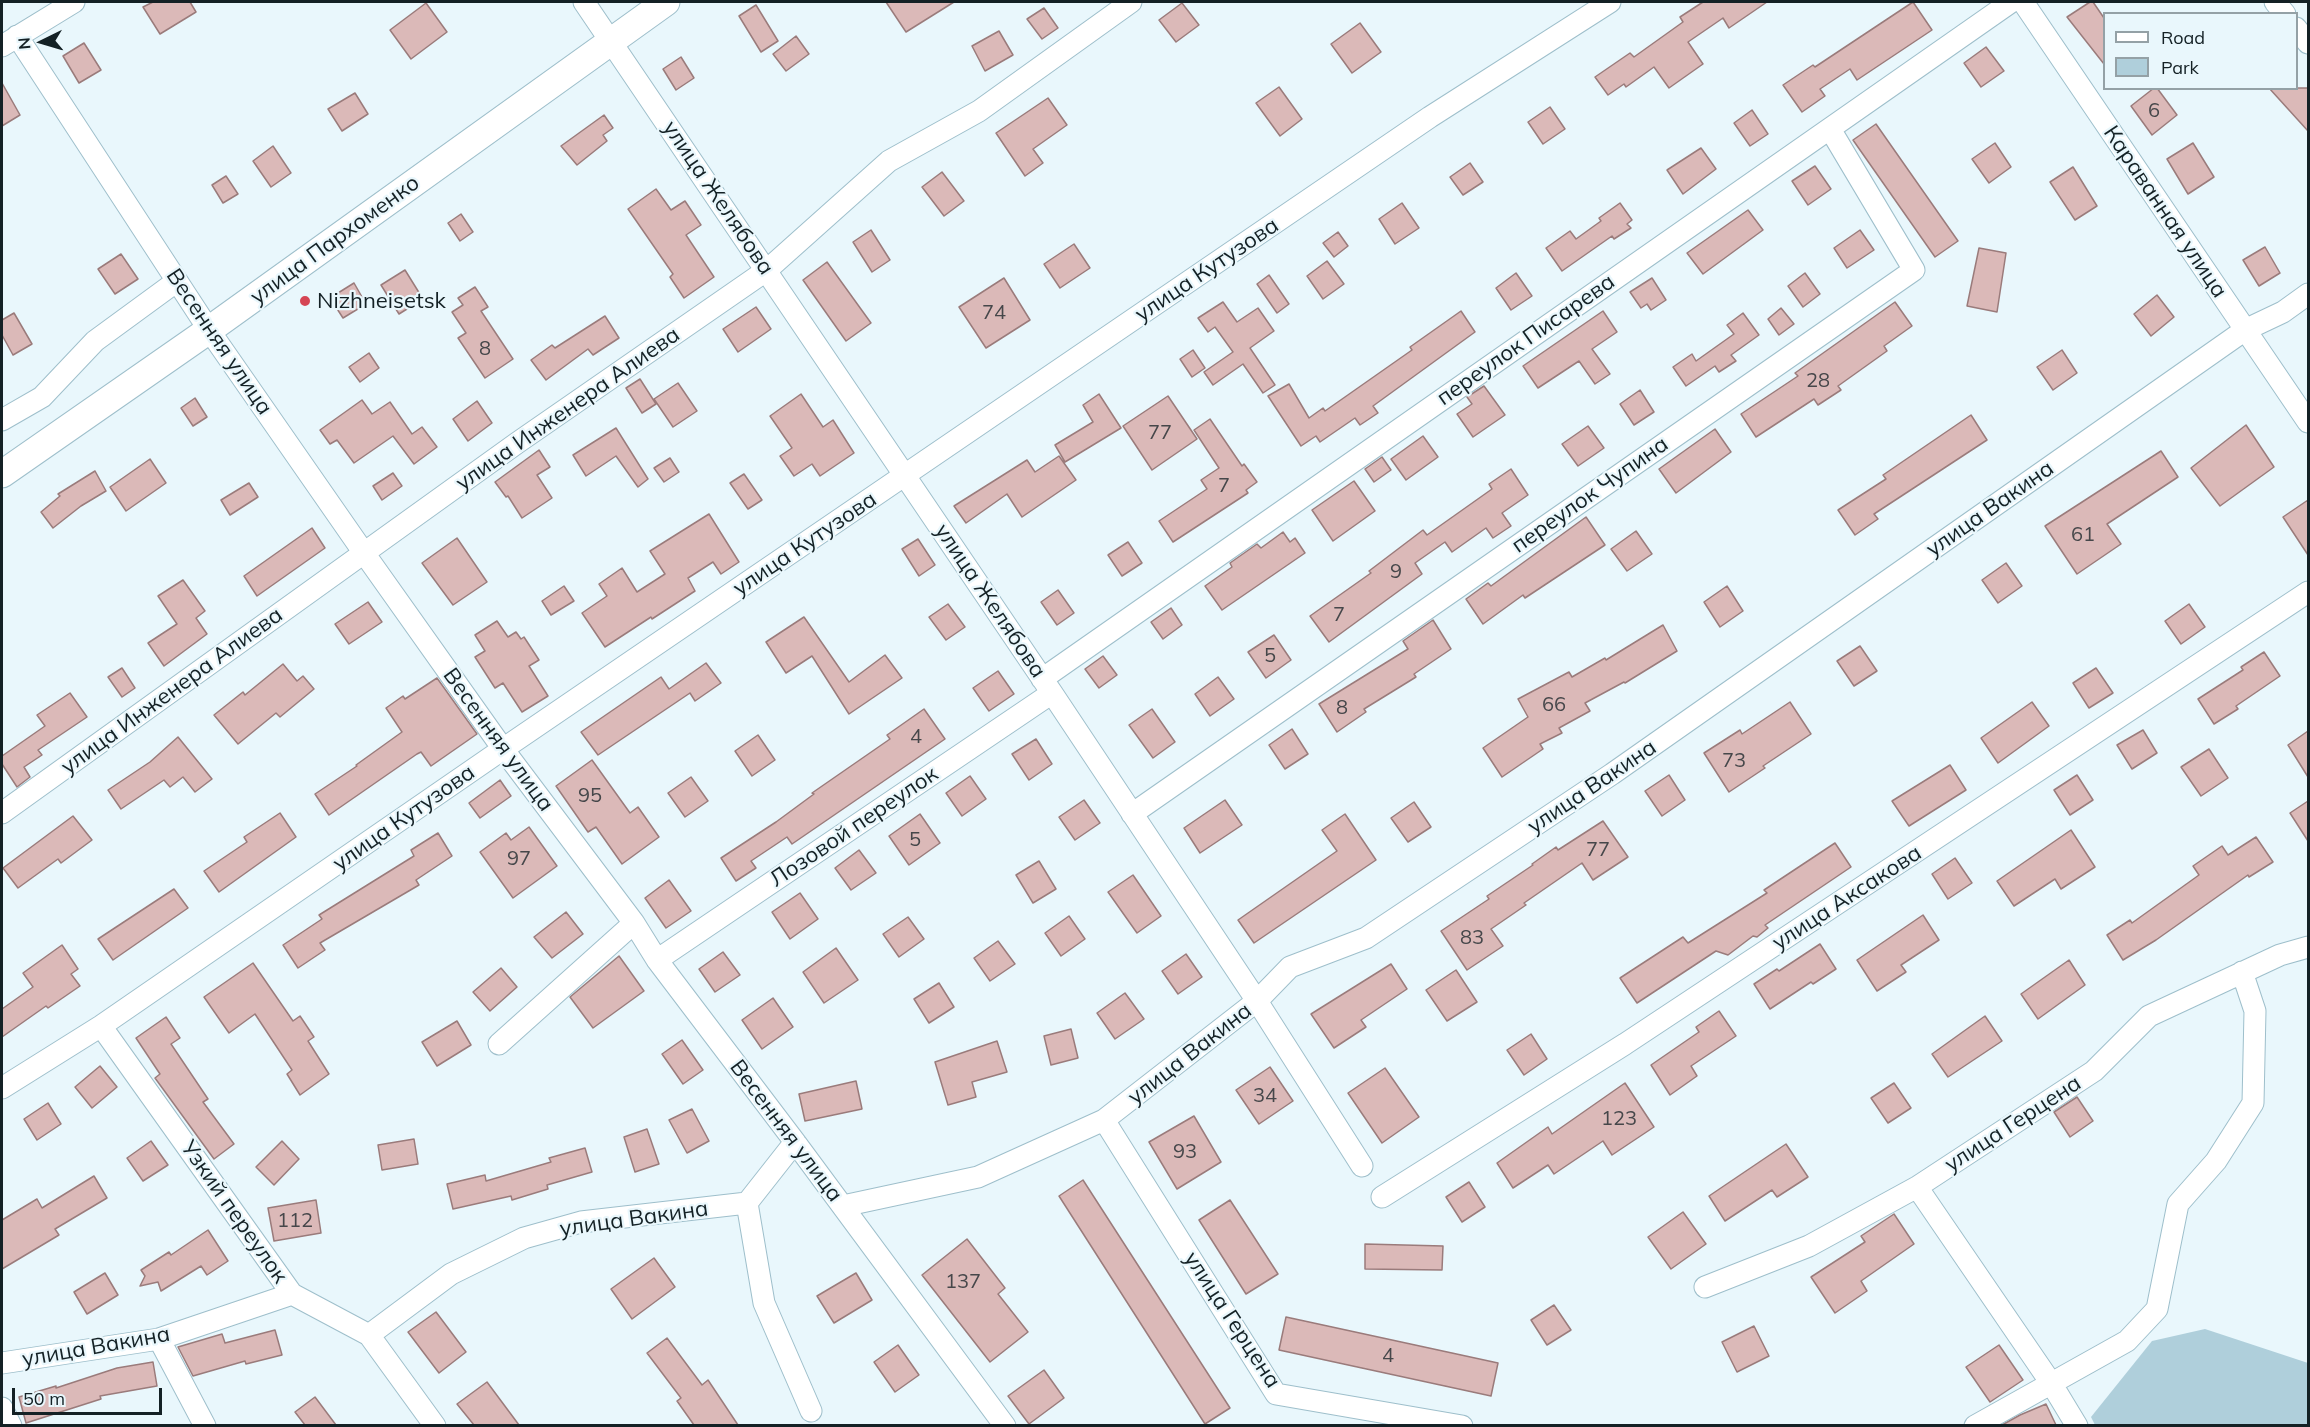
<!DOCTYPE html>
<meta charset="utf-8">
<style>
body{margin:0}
#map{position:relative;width:2310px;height:1427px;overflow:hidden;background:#e9f7fc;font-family:Mulish,sans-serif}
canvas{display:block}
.frame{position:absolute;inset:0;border:3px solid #142125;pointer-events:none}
.legend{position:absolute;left:2103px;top:12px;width:195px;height:78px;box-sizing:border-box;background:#e9f7fc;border:2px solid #94a1a6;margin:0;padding:8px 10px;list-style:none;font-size:18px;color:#142125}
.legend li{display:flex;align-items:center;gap:12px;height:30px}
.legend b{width:30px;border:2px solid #94a1a6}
.north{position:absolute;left:12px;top:12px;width:60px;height:60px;-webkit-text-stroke:4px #e9f7fc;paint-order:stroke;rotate:265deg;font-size:16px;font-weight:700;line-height:24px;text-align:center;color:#142125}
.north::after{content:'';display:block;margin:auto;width:21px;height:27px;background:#142125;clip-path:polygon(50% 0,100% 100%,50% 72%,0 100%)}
.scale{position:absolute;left:12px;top:1388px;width:150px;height:27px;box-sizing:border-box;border:3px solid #142125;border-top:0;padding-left:8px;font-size:18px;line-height:21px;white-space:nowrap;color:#142125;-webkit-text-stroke:4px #e9f7fc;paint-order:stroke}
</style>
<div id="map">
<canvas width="2310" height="1427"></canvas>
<div class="frame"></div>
<ul class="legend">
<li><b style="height:8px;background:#fff"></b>Road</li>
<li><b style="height:16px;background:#afcfdb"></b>Park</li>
</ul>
<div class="north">N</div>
<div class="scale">50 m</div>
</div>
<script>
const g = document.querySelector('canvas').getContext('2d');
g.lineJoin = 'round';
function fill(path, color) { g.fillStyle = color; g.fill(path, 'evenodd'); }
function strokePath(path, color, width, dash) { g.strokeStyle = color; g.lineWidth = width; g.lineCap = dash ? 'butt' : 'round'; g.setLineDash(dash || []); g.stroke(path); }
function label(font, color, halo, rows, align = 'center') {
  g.font = font + ' Mulish,sans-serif'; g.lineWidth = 4.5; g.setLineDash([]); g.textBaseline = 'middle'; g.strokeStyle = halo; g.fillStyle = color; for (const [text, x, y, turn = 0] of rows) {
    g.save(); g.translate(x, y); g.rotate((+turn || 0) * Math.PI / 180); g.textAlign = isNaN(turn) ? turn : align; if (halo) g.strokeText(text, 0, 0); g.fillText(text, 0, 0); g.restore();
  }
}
const green = new Path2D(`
 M2205,1329L2308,1363V1425H2095L2091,1417L2152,1341Z`);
const building = new Path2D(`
 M153,2H190L196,12L160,34L143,7Z
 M886,2H954L906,32Z
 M1703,2H1767L1729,28L1723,18L1688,42L1703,64L1669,88L1654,67L1626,87L1624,84L1608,95L1595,77L1630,53L1634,57L1683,22L1680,17Z
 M1913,2L1932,30L1857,80L1850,69L1820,89L1825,96L1802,112L1783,85L1813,65L1815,67Z
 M2090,2H2093L2104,18V64L2067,17Z
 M426,3L447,32L411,59L390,30Z
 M1182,3L1199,25L1176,42L1159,20Z
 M756,5L778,41L761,52L739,16Z
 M1044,8L1058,28L1042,39L1027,19Z
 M1360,23L1381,52L1352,73L1331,44Z
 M999,31L1013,55L985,71L972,46Z
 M796,36L809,54L786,71L773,54Z
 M84,43L101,70L79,83L63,56Z
 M1986,47L2004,71L1981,87L1964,63Z
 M681,57L694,78L676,90L663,69Z
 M2,83L20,115L2,126Z
 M1279,87L1302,119L1280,136L1256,103Z
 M2154,88H2157L2177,115L2152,135L2131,106Z
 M2269,88H2308V131Z
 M355,93L368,114L342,131L328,109Z
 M1048,98L1067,125L1033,149L1043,163L1025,176L996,133Z
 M1550,107L1565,129L1543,144L1528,122Z
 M1752,110L1768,134L1750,146L1734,123Z
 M604,115L613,128L603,135L607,141L577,165L561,146Z
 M1876,124L1958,241L1935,257L1853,140Z
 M1995,143L2011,167L1989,183L1972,159Z
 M2193,143L2214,177L2188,194L2167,159Z
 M273,146L291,173L271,187L253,161Z
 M1701,148L1716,169L1683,194L1667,170Z
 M1470,163L1483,182L1463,195L1450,177Z
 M1815,166L1831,189L1808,205L1792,181Z
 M2073,167L2097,206L2075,220L2050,182Z
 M942,172L964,201L944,216L922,187Z
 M226,176L238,194L223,203L212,185Z
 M656,189L671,210L685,201L701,225L686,235L714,277L684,298L670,277L673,274L628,209Z
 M1402,203L1419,228L1395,244L1379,219Z
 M1620,203L1632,220L1627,224L1631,228L1614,239L1612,236L1562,271L1546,248L1570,231L1576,239L1601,221L1599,218Z
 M1748,210L1763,230L1703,274L1687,253Z
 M461,214L473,232L460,241L448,223Z
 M871,230L890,260L872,272L853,242Z
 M1860,230L1874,250L1847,268L1834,248Z
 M1338,232L1348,246L1334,257L1323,243Z
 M1074,244L1090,268L1060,288L1044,264Z
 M2265,247L2280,273L2259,286L2243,260Z
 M1979,248L2006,253L1997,312L1967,306Z
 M121,254L138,279L115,294L98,269Z
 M1327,261L1344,284L1323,299L1307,276Z
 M827,262L871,323L846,341L803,280Z
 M405,270L423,299L399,314L381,285Z
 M1516,273L1532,296L1511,310L1496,288Z
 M1805,273L1820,294L1803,307L1788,286Z
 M1269,275L1289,304L1277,313L1257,284Z
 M1004,278L1030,320L986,348L959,307Z
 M1652,278L1666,300L1651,310L1647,304L1641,308L1630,292Z
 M354,283L366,304L343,318L330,298Z
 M475,287L488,307L481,311L513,359L485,378L458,338L466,333L452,312L463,305L458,298Z
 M2157,295L2174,317L2151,336L2134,314Z
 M1223,302L1237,322L1258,308L1274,331L1250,348L1275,385L1263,393L1243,364L1213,385L1204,372L1233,352L1215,327L1208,332L1198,318Z
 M1895,302L1912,326L1884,346L1887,351L1838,386L1841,390L1818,405L1814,399L1756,437L1741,414L1798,376L1795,373Z
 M756,307L771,329L738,352L723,329Z
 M1781,308L1794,324L1779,335L1768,319Z
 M1461,311L1475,332L1373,406L1378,413L1360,425L1355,418L1320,442L1316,436L1301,446L1268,396L1289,384L1309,418L1323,408L1325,411L1412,350L1410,347Z
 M1603,311L1617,332L1592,349L1610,374L1595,384L1579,361L1538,388L1523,366Z
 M14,313L32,344L13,355L2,335V320Z
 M1743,313L1759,335L1731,355L1736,361L1719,372L1715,366L1686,386L1673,367L1692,354L1696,361L1734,334L1727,325Z
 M605,316L619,338L593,355L588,349L546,380L531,360L552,345L555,348Z
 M1193,350L1205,368L1192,377L1180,359Z
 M2062,350L2077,373L2053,390L2037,367Z
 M369,353L379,368L360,382L349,367Z
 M640,379L656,404L642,413L626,388Z
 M678,383L697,411L673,427L654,399Z
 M1484,386L1505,415L1473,437L1457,414L1472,404L1467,397Z
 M1640,390L1654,412L1634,425L1620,404Z
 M801,394L823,427L833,420L854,453L820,476L812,464L794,476L780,456L792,448L770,416Z
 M1099,394L1121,428L1065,462L1055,445L1093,422L1083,405Z
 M1168,396L1197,439L1152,470L1123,426Z
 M195,398L207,417L193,426L181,408Z
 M362,400L372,414L390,402L412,434L422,427L437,447L414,464L393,436L354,463L337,440L330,444L320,430Z
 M477,401L492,423L468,441L453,419Z
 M1971,415L1987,440L1874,514L1878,519L1855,535L1838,510L1886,479L1883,475Z
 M1210,419L1242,466L1244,464L1257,482L1246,490L1248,493L1173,542L1159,521L1207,489L1201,480L1219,468L1194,430Z
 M2246,425L2274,467L2220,506L2191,468Z
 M1588,426L1604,448L1578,466L1562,444Z
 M616,428L648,479L638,487L616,456L586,476L573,455Z
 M1715,429L1731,452L1676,493L1659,469Z
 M1423,436L1438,457L1406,480L1391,459Z
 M539,450L550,467L537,475L552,498L522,518L508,496L506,497L495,482Z
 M2161,451L2178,477L2107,524L2121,544L2077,574L2045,526Z
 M1059,456L1076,480L1022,517L1007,494L966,523L954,506L1027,460L1035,472Z
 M1382,457L1391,470L1374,482L1365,469Z
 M670,458L679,472L664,482L654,468Z
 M150,459L166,483L126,511L110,487Z
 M1511,469L1528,495L1502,513L1511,526L1493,538L1486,528L1452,552L1445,542L1415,563L1422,574L1329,642L1310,616L1371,573L1369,571L1423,530L1427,535L1492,489L1489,484Z
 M95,471L106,491L81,506L53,528L41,512L60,496L58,494Z
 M393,473L402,486L382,500L373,486Z
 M744,474L762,500L748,509L730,483Z
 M1354,481L1375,511L1333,541L1312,510Z
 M249,483L258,497L230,515L221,500Z
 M2308,500V555L2283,517Z
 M709,514L739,562L721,574L713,562L688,578L695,591L652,619L651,617L605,647L582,613L607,596L599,584L622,568L637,592L665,574L650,551Z
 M1586,517L1605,545L1525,598L1523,595L1483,624L1466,599L1488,583L1491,586Z
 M312,528L325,548L257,596L244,576Z
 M1636,531L1652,554L1627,571L1611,549Z
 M1283,532L1290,542L1295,538L1305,553L1222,610L1205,586L1232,567L1230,563L1257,544L1261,548Z
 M457,538L487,582L453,605L422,563Z
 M918,539L935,565L919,576L902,549Z
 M1128,542L1142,563L1122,576L1108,555Z
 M2006,563L2022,586L1998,603L1982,580Z
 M183,580L205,611L196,618L207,634L164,666L148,643L177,624L158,596Z
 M564,586L574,601L551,615L542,601Z
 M1727,586L1743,611L1720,627L1704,602Z
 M1058,590L1074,613L1057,625L1041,602Z
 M368,602L382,622L349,644L335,624Z
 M948,604L965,627L946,640L929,617Z
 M2189,604L2205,627L2181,644L2165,621Z
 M1171,608L1182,625L1163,639L1151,622Z
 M804,617L849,682L885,655L902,678L849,714L812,656L786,673L766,642Z
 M1433,620L1451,649L1414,674L1416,677L1364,709L1366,712L1337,732L1319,704L1408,649L1403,641Z
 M497,621L508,637L516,632L521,639L524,637L539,660L529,666L548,696L522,712L503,683L495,688L475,657L485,651L475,635Z
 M1663,625L1677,651L1625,683L1624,682L1585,703L1590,711L1559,728L1562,733L1540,744L1543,749L1502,777L1483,748L1528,717L1518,699L1569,672L1572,677L1605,658L1606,660Z
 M1274,635L1291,660L1266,678L1248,652Z
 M1860,646L1877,671L1854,686L1837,661Z
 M2264,652L2280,676L2236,706L2238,709L2214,724L2198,699L2243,670L2241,667Z
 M1103,656L1117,675L1099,688L1085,669Z
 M706,663L721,683L695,701L690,693L598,755L581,732L661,677L669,689Z
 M283,664L297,681L303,676L314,689L280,717L276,713L238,744L214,715L243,692L245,695Z
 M122,668L135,688L122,697L108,677Z
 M2096,668L2113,693L2089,708L2073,683Z
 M998,671L1014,694L989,711L973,688Z
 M1218,677L1234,699L1210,716L1195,694Z
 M437,678L477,734L431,766L421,752L417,754L329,815L315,794L357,766L356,765L402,732L386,708L403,696L405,699Z
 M70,693L87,717L38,750L42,755L24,767L30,777L17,787L2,764V756L45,726L37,715Z
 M1790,702L1811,734L1763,766L1765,768L1729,792L1704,753L1740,730L1742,734Z
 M2032,702L2049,726L1998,763L1981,738Z
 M924,709L945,739L792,844L787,837L751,861L756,868L736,881L721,858L776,822L814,794L812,793L890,739L887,735Z
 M1152,709L1175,742L1153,758L1129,725Z
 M1292,729L1308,754L1285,769L1269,745Z
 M2143,730L2157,753L2132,769L2117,745Z
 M2308,731V777L2288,745Z
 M758,735L775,760L752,776L735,751Z
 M178,737L212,779L195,792L183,777L170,787L164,780L121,809L108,790L150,762Z
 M1036,739L1052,764L1029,780L1012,754Z
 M2209,749L2228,778L2201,796L2181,767Z
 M592,760L630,813L638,807L659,837L622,864L596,827L588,832L556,786Z
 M1950,765L1966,790L1909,826L1892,801Z
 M1669,775L1685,800L1662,816L1645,791Z
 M2077,775L2093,800L2070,815L2054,790Z
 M970,776L986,799L962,816L946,793Z
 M691,777L708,801L685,817L668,793Z
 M500,780L511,796L480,818L469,803Z
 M1084,800L1100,823L1075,840L1059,817Z
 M1225,800L1242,825L1200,853L1184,828Z
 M2308,801V841L2290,813Z
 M1414,802L1431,827L1408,842L1391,818Z
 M280,813L296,837L219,892L204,871L247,842L244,837Z
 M920,814L940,843L909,865L889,836Z
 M1345,814L1376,860L1254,943L1238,920L1337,851L1322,830Z
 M73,816L92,840L61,863L58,859L18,888L3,868Z
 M1603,821L1628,857L1593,880L1582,863L1524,903L1526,905L1491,929L1503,946L1467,970L1441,931L1489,899L1487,896L1533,865L1532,864L1556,847L1558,850Z
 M529,827L557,866L513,898L480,852L506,833L511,840Z
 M2071,830L2095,867L2061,889L2055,879L2014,906L1997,881Z
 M438,833L452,856L416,880L419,885L320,943L325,950L298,968L283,945L322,919L319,915L414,856L411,850Z
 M2256,837L2273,862L2249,877L2248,875L2156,940L2123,960L2107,935L2130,920L2132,923L2199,875L2193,866L2222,846L2228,855Z
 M1835,843L1851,867L1765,925L1768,928L1757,937L1753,936L1728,955L1716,951L1637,1003L1620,978L1683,937L1688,943L1767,893L1764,890Z
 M859,850L876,873L851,890L835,868Z
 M1955,858L1972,883L1948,899L1932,874Z
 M1039,861L1056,889L1033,903L1016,875Z
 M1133,875L1161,916L1137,933L1108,892Z
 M669,880L691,911L666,928L645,898Z
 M174,889L188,908L113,960L98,939Z
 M800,893L818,919L790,939L772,912Z
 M566,912L583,934L552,958L534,937Z
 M1923,915L1939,940L1901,965L1906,972L1877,991L1857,960Z
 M1069,916L1085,939L1061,956L1045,933Z
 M908,917L924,939L899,957L883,934Z
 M998,941L1015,964L990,981L974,958Z
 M1820,944L1836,969L1813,984L1811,982L1770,1009L1754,984L1777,969L1779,971Z
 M62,945L78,969L71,974L80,986L48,1008L46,1006L2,1037V1009L33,987L23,973Z
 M836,948L858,980L824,1003L803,972Z
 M723,952L740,975L715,992L699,969Z
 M1186,954L1202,977L1178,994L1162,971Z
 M619,956L644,991L593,1028L570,997Z
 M2069,960L2085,985L2038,1019L2021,994Z
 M253,963L293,1021L300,1016L314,1037L308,1041L329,1074L300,1095L287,1074L292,1070L255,1014L229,1033L204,997Z
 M1391,964L1407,989L1361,1020L1366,1027L1334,1048L1311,1014Z
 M501,968L517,987L490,1011L473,992Z
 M1456,970L1477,1002L1447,1021L1426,990Z
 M939,983L954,1007L929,1023L914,999Z
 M1125,993L1144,1019L1115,1039L1097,1013Z
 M773,998L793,1027L762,1049L742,1020Z
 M1719,1011L1736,1036L1691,1066L1697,1076L1670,1095L1651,1065L1699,1032L1696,1027Z
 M1985,1016L2002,1041L1948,1077L1932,1054Z
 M166,1017L180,1038L171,1044L208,1099L203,1102L234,1144L214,1159L155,1078L160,1074L136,1038Z
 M457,1021L471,1045L437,1066L422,1042Z
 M1071,1029L1078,1058L1051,1065L1044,1036Z
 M1531,1034L1547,1059L1524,1075L1507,1050Z
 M682,1040L703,1070L683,1084L662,1054Z
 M997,1041L1007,1072L972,1082L976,1097L948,1105L935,1062Z
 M100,1066L117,1087L92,1108L75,1087Z
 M1270,1067L1293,1101L1259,1124L1236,1090Z
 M1385,1068L1419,1117L1382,1143L1348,1093Z
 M856,1081L862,1109L805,1121L799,1094Z
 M1625,1083L1654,1127L1612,1155L1603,1141L1554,1174L1548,1165L1513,1188L1497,1163L1548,1127L1552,1134Z
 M1894,1083L1911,1108L1888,1123L1871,1098Z
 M2077,1097L2093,1121L2070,1137L2054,1112Z
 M48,1103L61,1124L37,1140L24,1119Z
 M692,1109L709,1141L687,1153L669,1120Z
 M1194,1116L1221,1162L1177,1189L1149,1142Z
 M647,1129L659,1164L635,1172L624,1137Z
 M414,1139L418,1164L382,1170L378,1145Z
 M151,1141L168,1165L143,1181L127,1158Z
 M282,1141L299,1159L274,1185L256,1167Z
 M1786,1144L1808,1177L1777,1197L1772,1190L1725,1221L1709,1196Z
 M585,1148L592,1172L547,1185L548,1189L512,1200L511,1196L453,1209L447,1184L485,1175L486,1181L551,1162L549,1158Z
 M94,1176L107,1198L55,1229L59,1235L2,1269V1220L37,1199L42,1208Z
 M1083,1180L1230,1408L1205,1424L1059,1196Z
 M1469,1182L1485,1207L1462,1222L1446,1197Z
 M316,1200L321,1233L274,1241L268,1208Z
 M1230,1200L1278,1274L1246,1294L1199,1220Z
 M1683,1212L1706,1244L1671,1269L1648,1237Z
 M1894,1214L1914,1244L1861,1281L1867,1291L1835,1313L1811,1277L1865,1242L1861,1236Z
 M208,1230L228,1261L207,1275L201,1266L161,1291L158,1282L140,1286L145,1276L141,1270L169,1252L171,1255Z
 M967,1239L1005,1288L998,1294L1028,1332L990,1362L922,1275Z
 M1365,1244L1443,1246L1442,1270L1365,1269Z
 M654,1258L675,1287L632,1319L611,1289Z
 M105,1273L118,1295L87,1314L74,1292Z
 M856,1273L872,1300L834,1323L817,1296Z
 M1554,1305L1571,1330L1547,1345L1531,1320Z
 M436,1312L466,1352L439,1373L408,1332Z
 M1286,1317L1498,1363L1491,1396L1279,1350Z
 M1754,1326L1769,1356L1737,1372L1722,1342Z
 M275,1330L282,1355L246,1364L245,1361L193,1376L178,1347L222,1334L225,1343Z
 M667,1338L702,1385L708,1380L738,1425H694L677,1401L681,1398L647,1353Z
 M898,1345L919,1375L895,1392L874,1362Z
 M1999,1345L2023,1380L1990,1402L1966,1367Z
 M153,1362L157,1386L100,1396L101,1399L26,1423L19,1397L56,1386V1388L117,1368Z
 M1044,1370L1064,1398L1029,1424L1008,1396Z
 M487,1382L519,1425H474L457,1404Z
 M315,1397L336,1425H305L295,1412Z
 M2046,1404L2056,1425H2002L2020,1415Z`);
const minor = new Path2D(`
 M584,2L1052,693L1257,1001L1362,1166
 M2023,2L2308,422
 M2275,2L2285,14
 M2296,28L2308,43
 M17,36L209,330L364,553L503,749L634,923L657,960L795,1142L1005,1426
 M2,46L74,2
 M2,420L42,397L95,341L177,281
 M1042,679L2011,2
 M2,813L517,443L767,270L889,161L979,111L1131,2
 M1132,814L1914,270L1830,129
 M657,960L1052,693
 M101,1026L292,1294L369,1335L435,1426
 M499,1044L634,923
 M2,1088L101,1026L503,749L1430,117L1610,2
 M1104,1120L1276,1394L1462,1426
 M795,1142L747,1203L764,1303L811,1411
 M1917,1187L2051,1383L2077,1426
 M1382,1197L1625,1044L2308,592
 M843,1206L978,1177L1104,1120L1257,1001L1290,967L1366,938L1612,774L2245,330L2283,312L2308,294
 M1705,1287L1809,1246L1917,1187L2094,1071L2149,1016L2280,955L2308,947
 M369,1335L451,1274L524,1238L581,1222L747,1203
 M159,1339L205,1426
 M2,1363L159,1339L292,1294
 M2,1408L11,1426
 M1975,1426L2127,1341L2157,1309L2178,1204L2216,1161L2253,1103L2255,1011L2242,972`);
const major = new Path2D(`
 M2,474L209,330L666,2`);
const markers = [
 [305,301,6,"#d54554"]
];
const numberNames = [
 ["6",2154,111],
 ["74",994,313],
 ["8",485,349],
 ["28",1818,381],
 ["77",1160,433],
 ["7",1224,486],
 ["61",2083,535],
 ["9",1396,572],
 ["7",1339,615],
 ["5",1270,656],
 ["66",1554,705],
 ["8",1342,708],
 ["4",916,737],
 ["73",1734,761],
 ["95",590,796],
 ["5",915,840],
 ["77",1598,850],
 ["97",519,859],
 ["83",1472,938],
 ["34",1265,1096],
 ["123",1619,1119],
 ["93",1185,1152],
 ["112",295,1221],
 ["137",963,1282],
 ["4",1388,1356]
];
const streetNames = [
 ["улица Желябова",718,198,56],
 ["Караванная улица",2165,212,56],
 ["улица Пархоменко",335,240,-36],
 ["улица Кутузова",1207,270,-34],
 ["переулок Писарева",1526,340,-35],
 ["Весенняя улица",219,342,56],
 ["улица Инженера Алиева",568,409,-35],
 ["переулок Чупина",1590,495,-35],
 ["улица Вакина",1990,509,-35],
 ["улица Кутузова",805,544,-34],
 ["улица Желябова",990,601,56],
 ["улица Инженера Алиева",172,691,-36],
 ["Весенняя улица",498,740,54],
 ["улица Вакина",1592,787,-34],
 ["улица Кутузова",404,818,-35],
 ["Лозовой переулок",854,827,-34],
 ["улица Аксакова",1847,898,-33],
 ["улица Вакина",1190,1054,-38],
 ["улица Герцена",2013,1124,-33],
 ["Весенняя улица",786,1131,53],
 ["Узкий переулок",234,1212,55],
 ["улица Вакина",634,1219,-8],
 ["улица Герцена",1232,1320,57],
 ["улица Вакина",96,1347,-10]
];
const poiNames = [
 ["Nizhneisetsk",317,301]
];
fill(green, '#afcfdb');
fill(building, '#dbb9b8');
strokePath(building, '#9a7b7b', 1.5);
strokePath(minor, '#9ebfcb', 23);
strokePath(major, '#9ebfcb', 29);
strokePath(minor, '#fff', 21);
strokePath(major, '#fff', 27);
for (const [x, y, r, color] of markers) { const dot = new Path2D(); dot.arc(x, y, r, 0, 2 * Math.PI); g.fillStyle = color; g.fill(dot); strokePath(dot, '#e9f7fc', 2); }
label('20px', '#46474a', null, numberNames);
label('22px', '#142125', '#e9f7fc', streetNames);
label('22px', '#142125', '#e9f7fc', poiNames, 'left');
</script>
